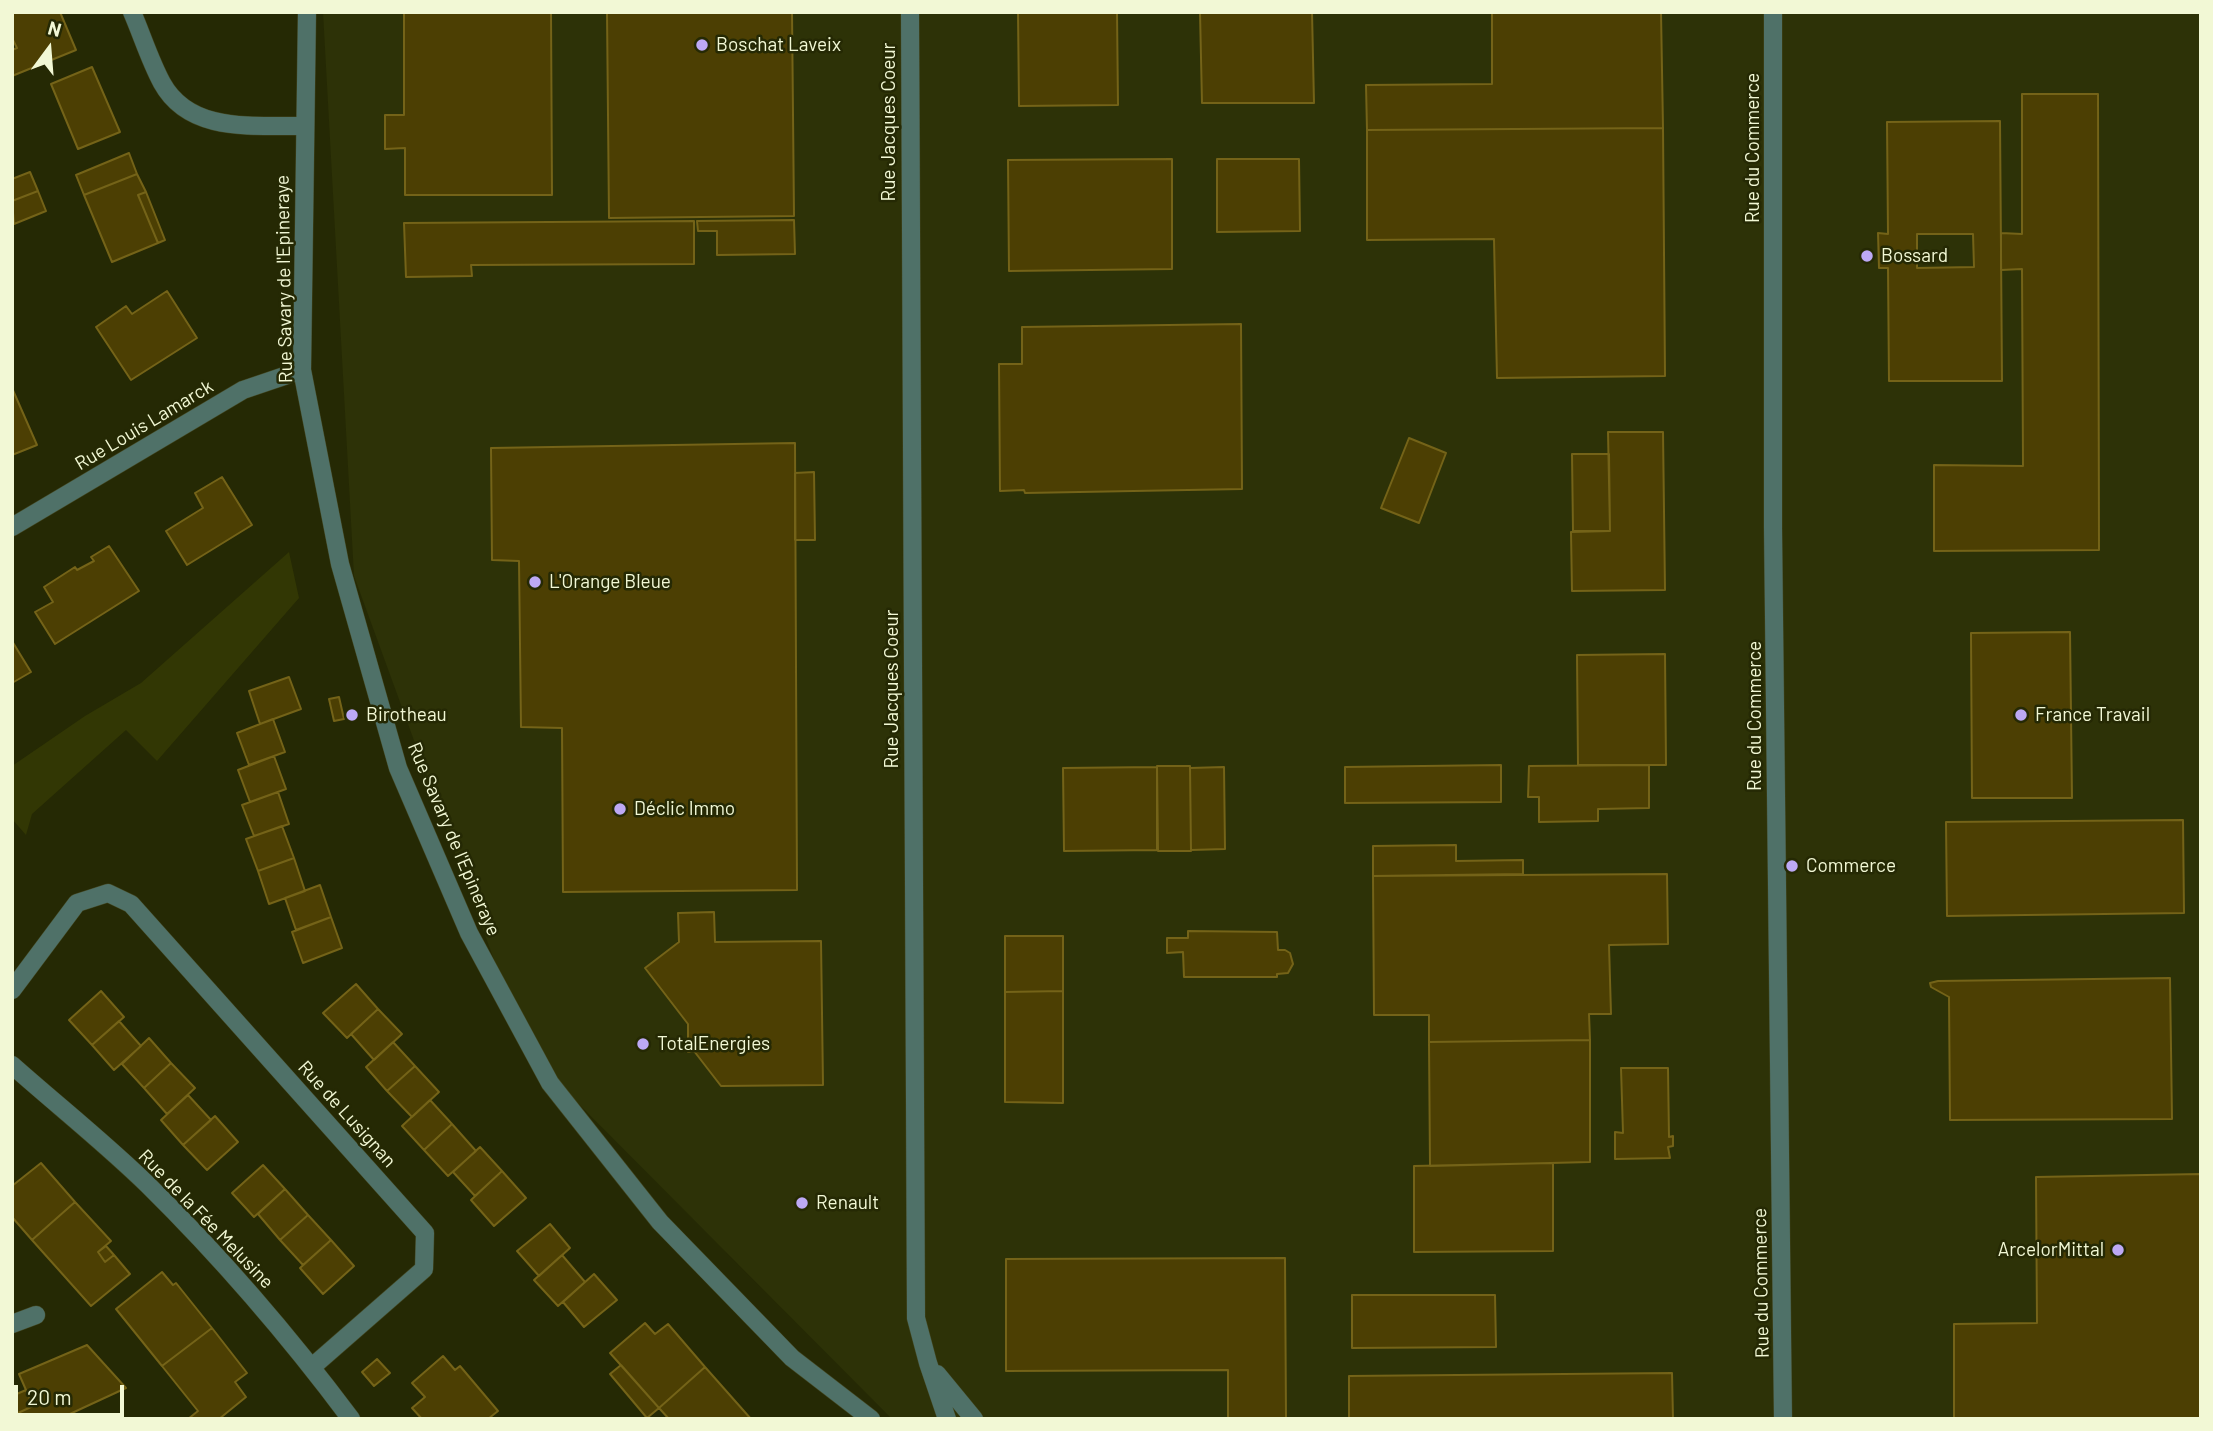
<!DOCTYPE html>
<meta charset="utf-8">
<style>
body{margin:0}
#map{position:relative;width:2213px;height:1431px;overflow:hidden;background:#252904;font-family:Barlow,sans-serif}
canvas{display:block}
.frame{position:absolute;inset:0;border:14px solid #f2f8d5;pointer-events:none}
.north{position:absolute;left:14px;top:14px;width:70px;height:70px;-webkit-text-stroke:5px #252904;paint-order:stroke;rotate:16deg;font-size:19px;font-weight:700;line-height:28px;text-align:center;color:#f2f8d5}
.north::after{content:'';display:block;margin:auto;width:24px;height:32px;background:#f2f8d5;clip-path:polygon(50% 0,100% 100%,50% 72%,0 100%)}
.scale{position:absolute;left:14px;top:1385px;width:110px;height:32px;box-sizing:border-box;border:4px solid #f2f8d5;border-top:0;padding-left:9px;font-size:21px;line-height:24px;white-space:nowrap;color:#f2f8d5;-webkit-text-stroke:5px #252904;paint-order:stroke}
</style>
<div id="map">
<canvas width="2213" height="1431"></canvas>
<div class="frame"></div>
<div class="north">N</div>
<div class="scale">20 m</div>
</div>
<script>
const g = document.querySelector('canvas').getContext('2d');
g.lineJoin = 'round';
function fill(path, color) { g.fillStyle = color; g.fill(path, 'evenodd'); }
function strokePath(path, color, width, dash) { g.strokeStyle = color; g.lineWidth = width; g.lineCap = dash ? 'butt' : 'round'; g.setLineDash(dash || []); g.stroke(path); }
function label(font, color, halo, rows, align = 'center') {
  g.font = font + ' Barlow,sans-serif'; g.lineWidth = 5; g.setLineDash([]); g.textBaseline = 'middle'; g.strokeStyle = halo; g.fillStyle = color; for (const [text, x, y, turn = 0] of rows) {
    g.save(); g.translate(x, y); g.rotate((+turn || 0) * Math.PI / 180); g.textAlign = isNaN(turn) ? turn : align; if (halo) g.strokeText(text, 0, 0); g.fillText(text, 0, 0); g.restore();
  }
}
const built = new Path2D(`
 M323,12H2201V1419H892L528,1053L354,576Z`);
const green = new Path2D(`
 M289,552L299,598L157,761L126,730L32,814L26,835L12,819V766L85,716L141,683Z`);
const building = new Path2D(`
 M12,12H60L76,50L12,76V50L17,48L12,38Z
 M404,12H551L552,195H405V148L385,149V115H404Z
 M607,12H792L794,216L609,218Z
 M1018,12H1117L1118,105L1019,106Z
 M1200,12H1312L1314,103H1202Z
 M1492,12H1661L1663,128L1367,130L1366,85L1492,84Z
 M92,67L120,132L78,149L51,84Z
 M2022,94H2098L2099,550L1934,551V465L2023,466L2022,269L2001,270V233L2022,234Z
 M2000,121L2002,381H1889L1888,268H1879L1878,233L1888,234L1887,122ZM1917,234H1973L1974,267L1917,268Z
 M1663,128L1665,376L1497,378L1494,239L1367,240V130Z
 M129,153L137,174L84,195L76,175Z
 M1172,159V269L1009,271L1008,160Z
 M1217,159H1299L1300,231L1217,232Z
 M30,172L38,191L12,201V179Z
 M137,174L146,192L138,195L158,243L112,262L84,195Z
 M38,191L46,211L14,224L12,201Z
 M146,192L165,240L158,243L138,195Z
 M794,220L795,254L717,255V231H698L697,221Z
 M694,221V264L471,265L472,276L406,277L404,223Z
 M167,291L197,338L131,380L96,327L126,306L132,314Z
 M1241,324L1242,489L1025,493L1024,490L1000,491L999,364H1022V327Z
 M12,388L37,445L12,455Z
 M1608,432H1663L1665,590L1572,591L1571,532L1610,531Z
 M1409,438L1446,453L1419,523L1381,508Z
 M795,443L797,890L563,892L562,728L521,727L519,561L492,560L491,448Z
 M1572,454H1609L1610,531H1573Z
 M814,472L815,540H795V473Z
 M222,477L252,525L187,565L166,531L203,508L195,493Z
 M109,546L139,591L55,644L35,612L53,602L44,587L75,567L77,570L94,561L91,557Z
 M2070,632L2072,798H1972L1971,633Z
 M12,641L31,672L12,683Z
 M1665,654L1666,765H1578L1577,655Z
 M289,677L301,709L260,724L249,691Z
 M339,697L344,719L334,721L329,699Z
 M273,719L285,752L249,765L237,733Z
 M274,756L286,789L250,802L238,770Z
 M1501,765V802L1345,803V767Z
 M1649,765V808L1598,809V821L1539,822V797H1528L1529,766Z
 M1157,766H1190L1191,851H1158Z
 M1157,767V850L1064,851L1063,768Z
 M1224,767L1225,849L1191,850L1190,768Z
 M278,792L289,824L254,836L242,805Z
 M2183,820L2184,913L1947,916L1946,822Z
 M282,826L294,858L258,871L246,839Z
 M1456,845V861L1523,860V874L1373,876V846Z
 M294,858L305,891L269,904L258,871Z
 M1667,874L1668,944L1609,945L1611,1014H1589L1590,1040L1429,1042V1015H1374L1373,876Z
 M320,885L331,917L296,930L285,898Z
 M714,912L715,942L821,941L823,1085L721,1086L694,1051L688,1052V1024L645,968L679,942L678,913Z
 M331,917L342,948L303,963L292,932Z
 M1188,931L1277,932L1278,950H1285L1290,953L1293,964L1288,973L1277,974V977H1184L1183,952L1167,953V938H1188Z
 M1005,936H1063V991L1005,992Z
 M2170,978L2172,1119L1950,1120L1949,997L1931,987L1930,983L1938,981Z
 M356,984L378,1009L347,1038L323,1013Z
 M101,991L124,1017L92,1045L69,1020Z
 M1063,991V1103L1005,1102V992Z
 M378,1009L402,1034L374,1060L351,1034Z
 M119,1021L141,1046L114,1070L92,1045Z
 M149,1038L171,1063L144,1088L122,1064Z
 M1590,1040V1162L1430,1166L1429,1042Z
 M393,1042L415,1066L387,1091L366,1067Z
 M171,1063L195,1088L167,1114L144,1088Z
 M415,1066L439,1092L412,1117L387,1091Z
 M1621,1068H1668L1669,1137L1673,1136V1146L1668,1147L1670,1158L1615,1159V1132L1623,1133Z
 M188,1095L211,1120L183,1145L161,1120Z
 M430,1100L452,1124L424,1150L402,1126Z
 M215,1116L238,1142L207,1170L183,1145Z
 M452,1124L476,1151L448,1176L424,1150Z
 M480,1147L502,1171L475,1196L453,1172Z
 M41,1163L75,1202L32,1240L12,1217V1186Z
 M1553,1163V1251L1414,1252V1166Z
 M263,1165L285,1189L254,1217L232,1193Z
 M502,1171L526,1198L494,1226L471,1200Z
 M2201,1174V1419H1954V1324L2037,1323L2036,1177Z
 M285,1189L308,1215L280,1240L258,1214Z
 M75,1202L111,1241L98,1252L105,1262L114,1255L130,1274L91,1306L32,1240Z
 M308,1215L331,1240L303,1265L280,1240Z
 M550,1224L570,1248L539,1276L517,1251Z
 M331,1240L354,1266L323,1294L300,1268Z
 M106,1246L114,1255L105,1262L98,1252Z
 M562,1255L585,1282L558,1306L534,1280Z
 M1285,1258L1286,1419H1228V1370L1006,1371V1259Z
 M162,1272L173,1285L176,1283L212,1328L162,1366L116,1309Z
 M594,1274L617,1300L584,1327L563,1302Z
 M1352,1295H1495L1496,1347L1352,1348Z
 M645,1323L655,1334L668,1324L705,1367L659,1408L610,1353Z
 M212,1328L247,1373L235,1382L246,1397L219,1419H188L198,1411L162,1366Z
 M87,1345L126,1388L59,1419H18L16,1414L33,1406L19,1374Z
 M443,1356L455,1370L460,1366L498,1411L488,1419H422L412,1408L425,1397L412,1383Z
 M377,1359L390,1373L374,1386L362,1372Z
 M621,1365L659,1408L647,1418L610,1374Z
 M705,1367L751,1419H669L659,1408Z
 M1672,1373L1673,1419H1349V1376Z
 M26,1390L33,1406L16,1414L12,1407V1396Z`);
const minor = new Path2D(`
 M132,12C142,35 150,61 162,83C190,134 254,125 304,126
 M307,12L302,370L340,564L398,768L469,933L550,1083L660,1222L792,1358L871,1419
 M910,12L916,1318L928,1363L947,1419
 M12,527L243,390L302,370
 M12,990L77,903L108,893L131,904L425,1233L424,1269L312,1367
 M12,1065C57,1105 105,1143 148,1185C222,1258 289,1336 351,1419
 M12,1324L36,1315
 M937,1374L974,1419`);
const tertiary = new Path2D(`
 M1773,12V528L1783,1419`);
const markers = [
 [702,45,7,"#bda9f5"],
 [1867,256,7,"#bda9f5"],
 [535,582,7,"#bda9f5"],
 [352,715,7,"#bda9f5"],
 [2021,715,7,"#bda9f5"],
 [620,809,7,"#bda9f5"],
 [1792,866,7,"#bda9f5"],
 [643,1044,7,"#bda9f5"],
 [802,1203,7,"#bda9f5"],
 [2118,1250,7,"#bda9f5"]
];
const poiNames = [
 ["Boschat Laveix",716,45],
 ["Bossard",1881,256],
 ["L'Orange Bleue",549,582],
 ["Birotheau",366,715],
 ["France Travail",2035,715],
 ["Déclic Immo",634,809],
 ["Commerce",1806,866],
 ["TotalEnergies",657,1044],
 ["Renault",816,1203],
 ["ArcelorMittal",2104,1250,"right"]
];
const streetNames = [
 ["Rue Jacques Coeur",889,122,-90],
 ["Rue du Commerce",1753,148,-90],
 ["Rue Savary de l'Epineraye",284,279,-91],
 ["Rue Louis Lamarck",144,425,-31],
 ["Rue Jacques Coeur",892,689,-90],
 ["Rue du Commerce",1755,716,-90],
 ["Rue Savary de l'Epineraye",454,839,67],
 ["Rue de Lusignan",347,1114,48],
 ["Rue de la Fée Melusine",206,1219,46],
 ["Rue du Commerce",1761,1283,-91]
];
fill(built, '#2d3207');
fill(green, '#323704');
fill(building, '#4c3f03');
strokePath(building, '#746318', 2);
strokePath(minor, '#424621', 19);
strokePath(tertiary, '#424621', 19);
strokePath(minor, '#4f7168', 18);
strokePath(tertiary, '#4f7168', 18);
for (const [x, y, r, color] of markers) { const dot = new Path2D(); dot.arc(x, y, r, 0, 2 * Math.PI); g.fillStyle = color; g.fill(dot); strokePath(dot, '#252904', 2.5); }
label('19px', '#f2f8d5', '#252904', poiNames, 'left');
label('19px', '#f2f8d5', '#252904', streetNames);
</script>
